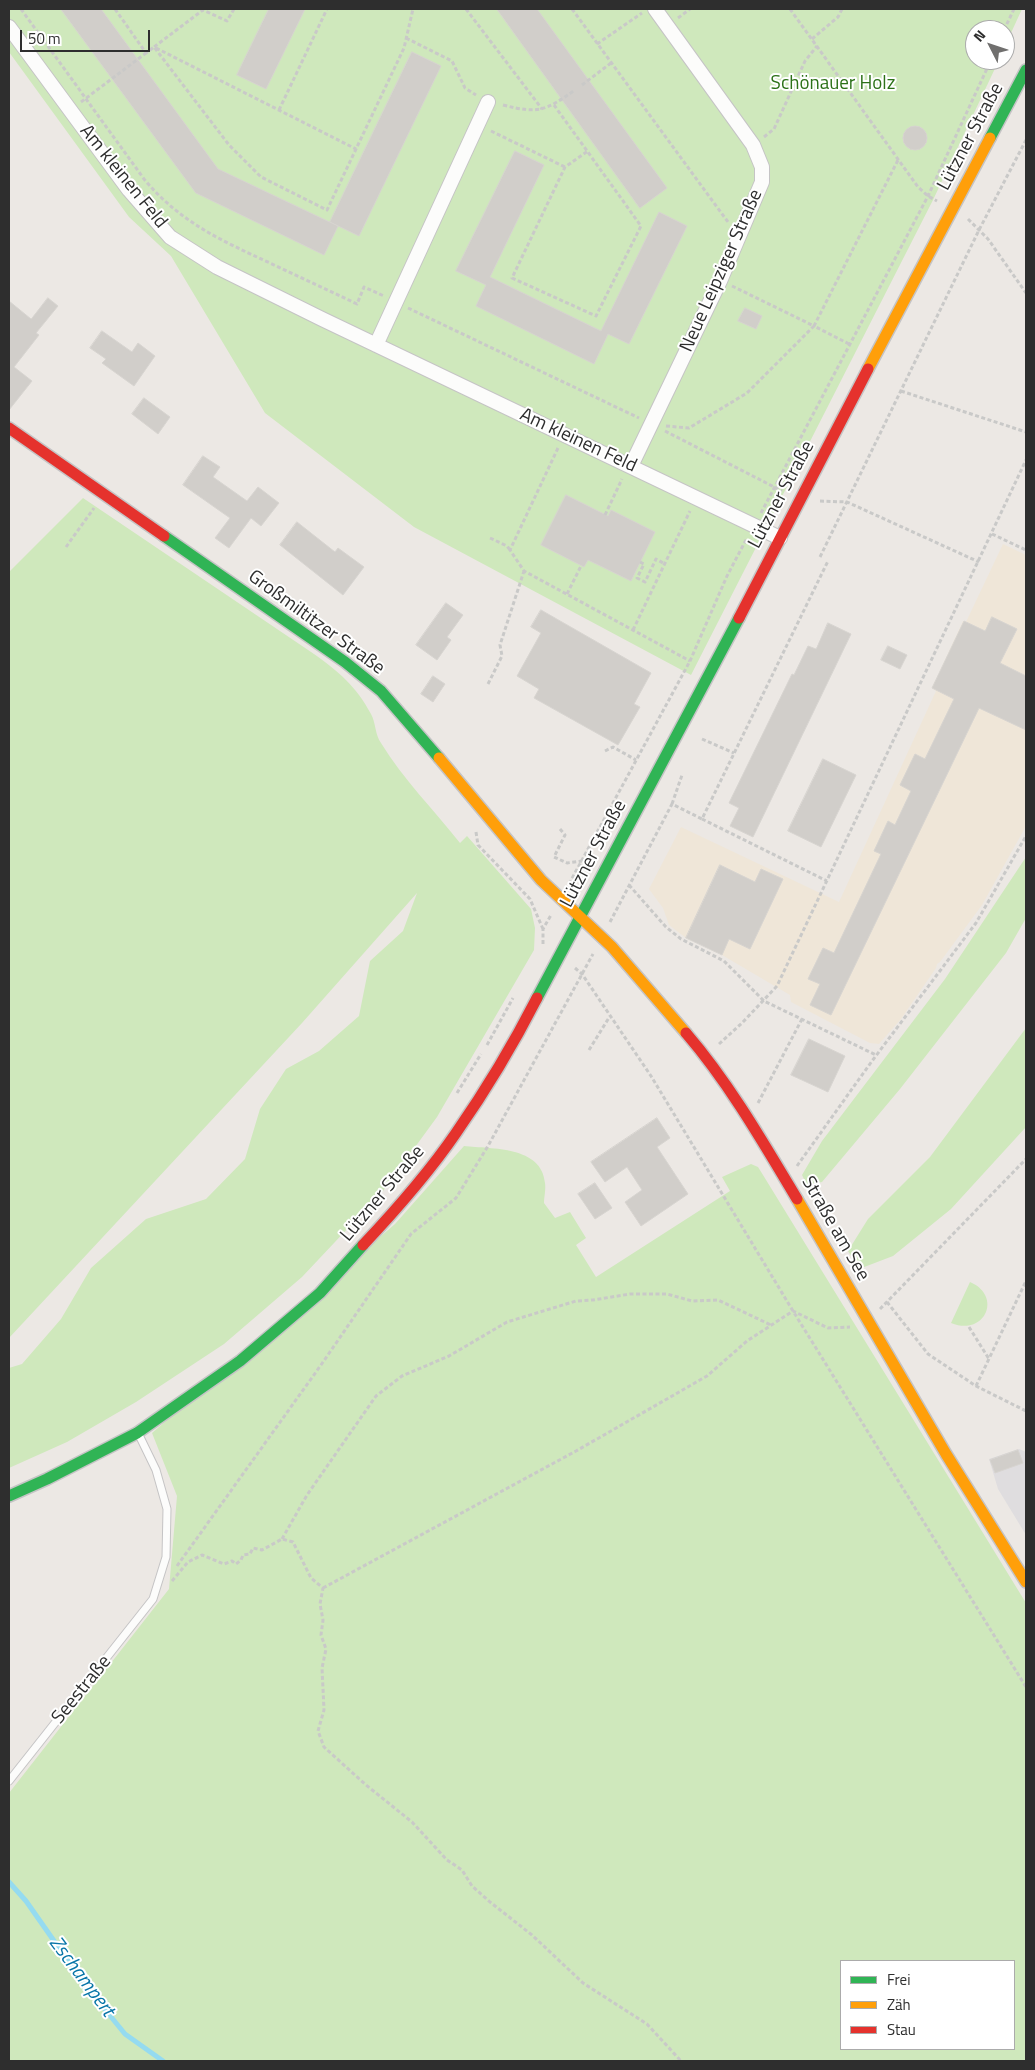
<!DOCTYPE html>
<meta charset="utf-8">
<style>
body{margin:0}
#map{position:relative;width:1035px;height:2070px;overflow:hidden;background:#ece8e4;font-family:"Titillium Web",sans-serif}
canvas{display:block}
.frame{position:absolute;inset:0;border:10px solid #2e2e2e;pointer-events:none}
.legend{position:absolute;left:840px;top:1960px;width:175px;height:90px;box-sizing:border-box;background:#fff;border:1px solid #ababab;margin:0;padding:6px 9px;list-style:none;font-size:15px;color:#2e2e2e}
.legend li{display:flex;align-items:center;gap:10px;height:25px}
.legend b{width:25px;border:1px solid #ababab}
.north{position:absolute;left:965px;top:20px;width:50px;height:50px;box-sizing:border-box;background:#fff;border:1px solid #ababab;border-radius:50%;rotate:311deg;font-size:14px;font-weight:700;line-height:20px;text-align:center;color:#2e2e2e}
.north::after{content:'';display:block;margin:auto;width:18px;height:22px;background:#706f6e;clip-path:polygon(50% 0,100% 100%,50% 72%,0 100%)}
.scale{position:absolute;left:20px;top:30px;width:130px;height:22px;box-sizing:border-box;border:2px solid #2e2e2e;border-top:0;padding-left:6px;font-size:15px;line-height:18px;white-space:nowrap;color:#2e2e2e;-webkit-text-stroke:4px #fff;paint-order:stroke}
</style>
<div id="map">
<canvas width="1035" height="2070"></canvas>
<div class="frame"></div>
<ul class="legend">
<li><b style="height:6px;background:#30b455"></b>Frei</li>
<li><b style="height:6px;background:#ff9f0a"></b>Zäh</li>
<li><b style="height:6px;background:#e5322d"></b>Stau</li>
</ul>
<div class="north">N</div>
<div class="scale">50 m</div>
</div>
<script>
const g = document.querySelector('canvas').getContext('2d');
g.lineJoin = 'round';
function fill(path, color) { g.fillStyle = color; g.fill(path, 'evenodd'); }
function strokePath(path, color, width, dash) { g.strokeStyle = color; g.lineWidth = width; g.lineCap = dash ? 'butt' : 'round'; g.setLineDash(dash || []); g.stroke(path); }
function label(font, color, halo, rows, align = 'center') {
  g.font = font + ' "Titillium Web",sans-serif'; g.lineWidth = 4; g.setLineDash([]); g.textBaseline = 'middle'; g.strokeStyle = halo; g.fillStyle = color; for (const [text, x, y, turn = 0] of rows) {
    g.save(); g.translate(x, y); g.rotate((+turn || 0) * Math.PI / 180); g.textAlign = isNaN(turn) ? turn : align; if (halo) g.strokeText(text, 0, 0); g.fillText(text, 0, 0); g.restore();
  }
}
const industrial = new Path2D(`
 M1019,1449L1026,1452V1535L998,1489L989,1459Z`);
const education = new Path2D(`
 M1003,544L1026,555V826L982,905L940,962L937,964L936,968L901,1019L879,1044L870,1043L791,1002L790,995L722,955L686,938L669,925L663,908L649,889L681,827L839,902L936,691L932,688L963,621L966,622Z`);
const green = new Path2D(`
 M9,9H1022L1005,46V30H975V60H999L933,200L691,675L414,527L265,413L171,256L129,217L9,52Z
 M83,498L314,654C339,672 356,686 371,714C376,723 375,735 381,743C403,779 434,810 460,843L467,836L531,909L535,928L534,950L437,1117L383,1191L302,1277L224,1344L136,1402L67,1442L9,1468V1368L22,1364L61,1319L91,1268L146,1219L206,1199L245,1159L260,1109L286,1069L319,1051L359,1016L370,961L403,931L417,893L302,1023L9,1338V572Z
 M1026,857V918L1006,953L900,1089L822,1182L807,1185L802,1175L822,1141L945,979Z
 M1026,1028V1127L951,1209L893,1256L859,1269L848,1251L868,1219L930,1157Z
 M464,1146C492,1149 542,1146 545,1183C546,1190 544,1197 544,1203L555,1218L570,1212L586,1238L576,1245L596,1277L730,1191L722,1177L751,1164L758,1167L763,1175L1026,1603V2061H9V1793L169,1589L177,1496L152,1433L395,1224ZM841,1961H1014V2049H841Z
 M970,1282C1003,1296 985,1337 951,1323Z`);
const stream = new Path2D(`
 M9,1882L26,1901L85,1985L125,2034L163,2061`);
const building = new Path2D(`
 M61,9H101L218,169L338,226L324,255L196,193Z
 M269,9H305L266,89L237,75Z
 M497,9H537L667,188L640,208Z
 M412,52L441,66L359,236L330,222Z
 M903 138a12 12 0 1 1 24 0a12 12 0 1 1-24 0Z
 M515,151L544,165L490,277L601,331L659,212L687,226L629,344L608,334L594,364L476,306L486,285L456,271Z
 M48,298L58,306L36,333L39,335L14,367L32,381L9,410V301L31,319Z
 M745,308L762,316L756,329L738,321Z
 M102,331L132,352L138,343L155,356L134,386L102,363L106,359L90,348Z
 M144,398L170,417L158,434L132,414Z
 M203,456L220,467L213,477L247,501L258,487L279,503L261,526L251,518L229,548L215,538L230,518L183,485Z
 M566,495L608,516L611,510L655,532L631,581L588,560L584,567L541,545Z
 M297,522L335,552L338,548L364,567L343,595L280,545Z
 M446,603L463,615L447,637L451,640L437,660L416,645Z
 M541,610L651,673L634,704L640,707L618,745L534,698L539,689L517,676L541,633L531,627Z
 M992,617L1017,629L1000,663L1026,676V730L979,708L831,1015L810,1005L820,984L808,979L823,948L834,953L881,854L874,851L888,821L895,825L911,791L900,785L915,754L925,759L954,699L932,688L964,621L985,631Z
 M828,623L851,634L753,837L730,826L739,808L729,803L792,674L794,675L808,646L816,649Z
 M888,646L907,655L900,669L881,660Z
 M433,676L445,684L433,702L421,694Z
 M823,759L856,775L821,847L788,831Z
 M720,865L755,882L761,869L783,879L750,949L729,939L722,955L686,938Z
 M809,1039L845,1056L828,1092L791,1075Z
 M657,1118L670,1138L657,1147L688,1194L641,1226L625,1202L642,1190L627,1167L605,1182L591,1162Z
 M595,1183L612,1208L595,1219L578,1194Z
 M1018,1450L1023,1463L995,1473L990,1460Z`);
const path = new Path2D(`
 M21,9L144,179C180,222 220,240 270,263C299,277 328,290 357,304L364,287L384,296
 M115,9L146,53L154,47L229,145L261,177L327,210L404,48L413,9
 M234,9L227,21L203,10L154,47L356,149
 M466,9L542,109
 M572,9L728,222
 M790,9L918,187L928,196L937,201
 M678,18L690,9
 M1004,30L1014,9
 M406,38L452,61L465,88L476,95
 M812,39L838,17L842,9
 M597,44L642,13
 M582,85L611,63
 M81,102L146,53
 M503,105C539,114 545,111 575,90
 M554,105L641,226L596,316L512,278L565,167L588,151
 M279,110L327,9
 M491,131L565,167
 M764,137L774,129L805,61L817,46
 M968,219L988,239L1026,293
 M732,286L814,326L898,160
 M408,308L639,418
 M901,391L1026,432
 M666,426L689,428L747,393L814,326L851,345
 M665,431L782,491
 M558,448L510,550L524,571L690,661
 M820,501L847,502L979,562
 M761,513L928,196L991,60
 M605,515L622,479
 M992,534L1026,550
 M490,538L507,546L510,550
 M66,547L94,508
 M820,557L979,230L1026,140
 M640,562L644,564L637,578L645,582L656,559L665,564
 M567,594L581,566
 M633,630L690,511
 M488,684L502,656L500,645L524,571
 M702,739L734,753
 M605,751L613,747L636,760
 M672,804L682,775
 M702,819L827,881
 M560,829L565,835L554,857L567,863L582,861L588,866
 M476,832L478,845L530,899L543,929
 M569,884L690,661L727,576L747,538
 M629,885L666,927L681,939L724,961L764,1001L876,1055
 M610,922L672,804L702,819L828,561
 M543,944V929L551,915
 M575,968L582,974L651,1076L793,1311L1026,1687
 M719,1044L742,1023L777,986L1026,460
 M487,1045L513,998
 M589,1050L610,1016
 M457,1093L481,1054
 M758,1103L802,1019
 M797,1166L872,1061L976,923L1026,836
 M887,1302L928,1354L976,1386L1026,1411
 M880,1309L1026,1159
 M969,1327L989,1359
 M976,1386L1026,1281
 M282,1539L307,1495L376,1396L402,1376L449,1356L507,1322L576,1301L593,1300L630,1294H667L692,1301L718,1300L771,1325
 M177,1566L321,1365L411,1234L456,1198L488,1146L593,954
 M172,1581L188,1562L202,1555L224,1564L232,1561L236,1564L241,1560L243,1555L250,1554L253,1548L262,1550L282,1539L293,1542L311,1578L323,1588L320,1604L323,1620L321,1635L326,1649L322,1668L324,1710L318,1731L324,1747L366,1785L412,1822L447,1860L462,1870L472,1886L490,1902L532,1935L583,1983L647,2024L681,2061
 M323,1588L576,1451L707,1376L747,1341L793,1311L828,1328L850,1327`);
const lane = new Path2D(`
 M9,1781L153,1599L166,1557L167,1509L156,1470L139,1435`);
const street = new Path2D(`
 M9,27L129,190L170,237L217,267L322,319L780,538
 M376,345L488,102
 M631,466L720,281L762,182V167L753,145L655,9`);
const fast = new Path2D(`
 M990,138L1026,70
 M164,536L345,662L381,691L439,758
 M537,998L739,618
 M9,1496L47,1479L137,1433L240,1361L320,1293L363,1245`);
const slow = new Path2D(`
 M868,369L990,138
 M439,758L541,880L612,947L686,1033
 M797,1199L946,1454L1026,1582`);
const jam = new Path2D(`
 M9,428L164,536
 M739,618L868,369
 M686,1033C729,1083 763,1142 797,1199
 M363,1245C395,1211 430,1171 456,1133C486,1090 513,1045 537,998`);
const parkNames = [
 ["Schönauer Holz",833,84]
];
const streetNames = [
 ["Lützner Straße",971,137,-62],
 ["Am kleinen Feld",123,177,51],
 ["Neue Leipziger Straße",722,271,-66],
 ["Am kleinen Feld",578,441,25],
 ["Lützner Straße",782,495,-62],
 ["Großmiltitzer Straße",316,623,36],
 ["Lützner Straße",594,854,-62],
 ["Lützner Straße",383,1194,-50],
 ["Straße am See",835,1229,60],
 ["Seestraße",82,1690,-51]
];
const waterNames = [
 ["Zschampert",81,1977,53]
];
fill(industrial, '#dfdddf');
fill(education, '#efe6d8');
fill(green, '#cfe8bc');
strokePath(stream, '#95dbf0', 5);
fill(building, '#d1ceca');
strokePath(building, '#d7d4d0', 1);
strokePath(lane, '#c5c4c5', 9);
strokePath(street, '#c5c4c5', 16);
strokePath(fast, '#c5c4c5', 14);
strokePath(slow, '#c5c4c5', 14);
strokePath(jam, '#c5c4c5', 14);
strokePath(path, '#c9c9c8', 3, [4, 2.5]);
strokePath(lane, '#fcfcfb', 7);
strokePath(street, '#fcfcfb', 14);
strokePath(fast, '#30b455', 11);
strokePath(slow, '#ff9f0a', 11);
strokePath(jam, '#e5322d', 11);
label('19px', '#2c7118', '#fff', parkNames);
label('19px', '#2e2e2e', '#fff', streetNames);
label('italic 20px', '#0775a8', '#fff', waterNames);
</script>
